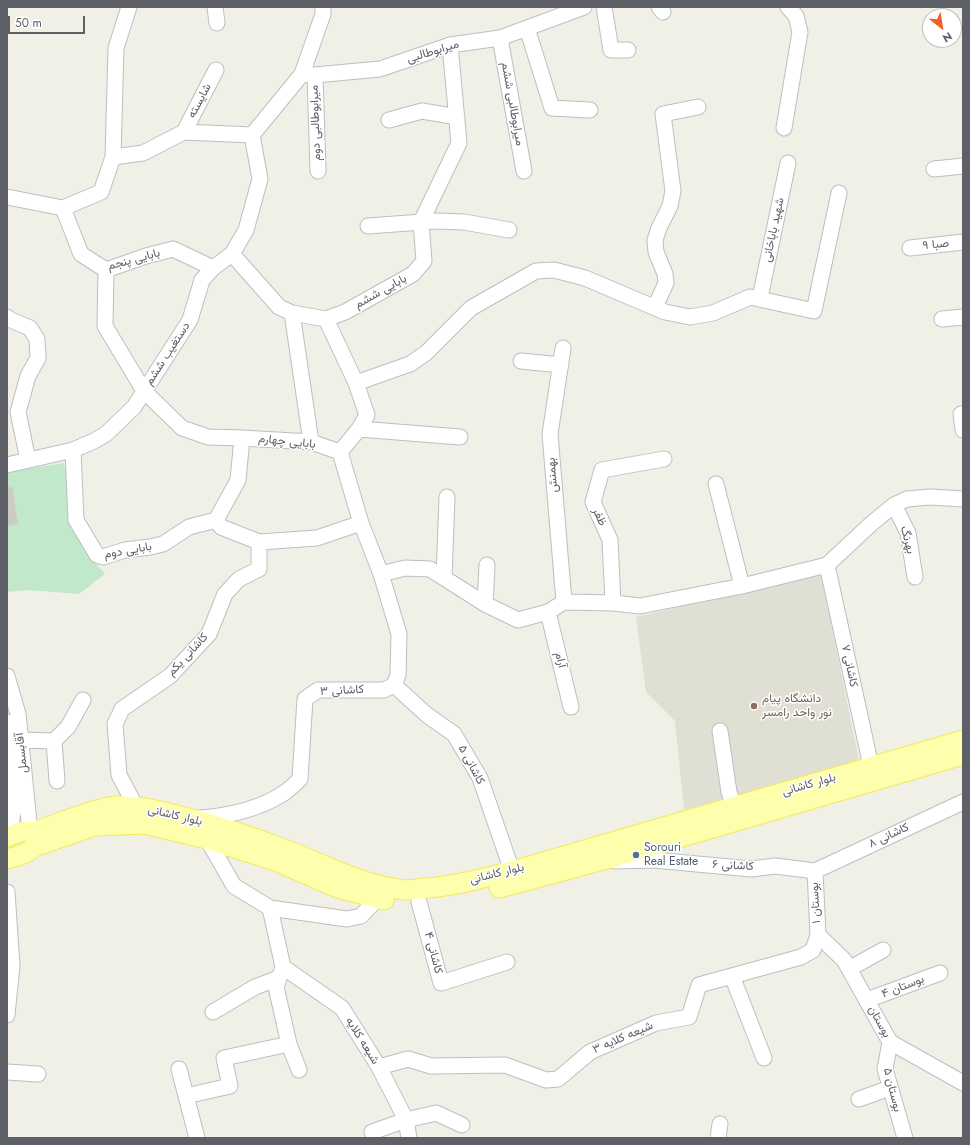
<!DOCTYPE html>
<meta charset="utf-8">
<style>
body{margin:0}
#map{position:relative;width:970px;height:1145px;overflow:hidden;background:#f0f0e6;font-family:Jost,sans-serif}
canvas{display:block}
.frame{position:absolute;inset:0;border:8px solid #5d6067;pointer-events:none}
.north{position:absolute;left:922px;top:8px;width:40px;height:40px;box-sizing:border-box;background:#fff;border:1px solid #bebfc2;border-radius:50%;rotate:150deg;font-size:11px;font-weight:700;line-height:16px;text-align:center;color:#5d6067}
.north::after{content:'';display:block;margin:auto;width:14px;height:18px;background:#f15f2b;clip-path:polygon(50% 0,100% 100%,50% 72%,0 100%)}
.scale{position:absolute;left:8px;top:16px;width:77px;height:18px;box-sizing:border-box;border:2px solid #5d6067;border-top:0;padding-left:5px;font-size:12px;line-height:14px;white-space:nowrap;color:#5d6067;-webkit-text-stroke:3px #fff;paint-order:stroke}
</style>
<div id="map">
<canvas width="970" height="1145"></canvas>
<div class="frame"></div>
<div class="north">N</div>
<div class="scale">50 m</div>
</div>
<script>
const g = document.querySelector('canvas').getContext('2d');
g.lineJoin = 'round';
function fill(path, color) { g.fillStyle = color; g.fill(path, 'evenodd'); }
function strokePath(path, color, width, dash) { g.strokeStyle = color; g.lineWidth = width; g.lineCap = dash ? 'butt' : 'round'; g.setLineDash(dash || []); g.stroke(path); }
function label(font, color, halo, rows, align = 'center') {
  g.font = font + ' Jost,Vazirmatn,sans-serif'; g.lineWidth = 3; g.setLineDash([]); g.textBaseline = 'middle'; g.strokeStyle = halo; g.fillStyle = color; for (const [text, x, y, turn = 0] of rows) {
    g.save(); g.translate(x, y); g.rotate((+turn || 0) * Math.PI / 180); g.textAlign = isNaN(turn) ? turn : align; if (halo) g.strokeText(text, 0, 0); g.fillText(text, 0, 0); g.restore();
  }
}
const education = new Path2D(`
 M821,574L859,761L684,810L675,721L646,692L636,617Z`);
const green = new Path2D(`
 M64,463L72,516L90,557L105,574L79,594L29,590L7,592V472Z`);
const building = new Path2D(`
 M12,487L18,524L7,526V488Z`);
const minor = new Path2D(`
 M215,7L217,23
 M604,7L611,50H628
 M659,7L663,12
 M527,28L552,108L590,110
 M500,38L524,171
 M302,74L315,75L380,69L450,45L500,38L584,7
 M315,75L318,171
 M389,120L422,111L457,117
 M784,128L800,32L796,16L788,7
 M184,132L216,70
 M184,132L252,135
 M113,157L116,48L129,7
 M934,169L963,166
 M7,197L63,208L101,192L113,157L143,153L184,132
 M63,208L81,254L106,270L146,256L173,249L213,268
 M368,226L436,221L464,222L509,230
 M910,248L963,242
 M232,254L279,307L292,313L326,319L345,312L413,274L424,261L421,222L459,143L450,45
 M106,270L105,326L144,391L182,428L208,437L242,438L311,442L340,452L361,523L381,574L399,634L398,675L394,685L384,690H318L305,699L300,779C295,784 290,789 284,793C258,810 229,816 199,818
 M760,298L788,163
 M655,307L666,283L665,274L656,252L655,240L659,228L670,206L673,191L663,114L698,107
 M292,313L311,442
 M7,317L11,320L30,328L37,339L38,358L28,376L18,412L28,460
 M326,319L356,383L367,415L359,429L340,452
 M942,319L963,317
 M563,348L550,434L564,602
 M521,361L561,365
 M356,383L410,364L426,353L471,308L536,271L554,270L585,278L665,312L690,317L713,313L750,297L814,311L839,193
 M961,414L963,430
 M359,429L460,437
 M73,450L76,520L97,555L103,557L125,550L150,547L163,544L189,527L216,520
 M7,465L73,450L94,441L106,434L134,407L190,320L202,280L213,268L232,254L246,230L260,179L252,135L302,74L323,14V7
 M716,484L742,586
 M894,505L908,533L915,577
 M216,520L221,527L259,542L317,538L361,523
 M216,520L238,480L242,438
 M827,565L871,766
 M381,574L405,568L430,569L485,604L518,620L548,612L564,602L613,603L640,606L742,586L827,565L871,524L894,505L907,499L930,497L963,499
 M444,578L447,497
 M613,603L610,540L593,502L602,470L664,459
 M485,604L487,565
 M548,612L571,707
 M7,676L18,714L30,831
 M394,685L427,715L454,734L480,778L512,871
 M7,722L15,801L9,836
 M720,731L729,792L734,807
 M20,740L54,741L68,727L83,700
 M54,741L57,781
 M136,807L119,775L115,724L122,709L170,676L209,634L225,594L239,579L259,569V542
 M207,839L234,886L270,908L347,919L361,916L377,899
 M615,861L654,860L751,869L775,866L815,871
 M815,871L963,802
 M7,892L12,966L7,1015
 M419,902L441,983L507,962
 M270,908L283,967
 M818,935L844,960L890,1042L963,1083
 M283,967L342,1008L379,1067L406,1120L409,1138
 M849,969L883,950
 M732,976L764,1058
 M867,1000L940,973
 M213,1012L255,987L279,978
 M890,1042L885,1069L905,1138
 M289,1044L299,1070
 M379,1067L408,1059L431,1066L505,1065L546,1080L558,1079L590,1052L656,1023L689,1017L699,985L801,957L813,950L818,935L815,871
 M179,1069L186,1096
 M7,1072L38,1074
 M859,1099L890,1088
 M372,1132L406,1120L436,1113L462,1125
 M197,1138L186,1096L230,1086L224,1058L289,1044L276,987L283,967
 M718,1138L720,1124`);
const major = new Path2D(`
 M32,833C57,824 83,812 109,807C131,803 163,811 184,817C215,825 246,835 276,846C319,861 358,885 405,890C412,890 419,889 426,888C455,886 484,878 512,871L963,740
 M7,837C15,833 21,831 30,831C47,848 20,856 7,859
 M34,847L94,826L145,824L207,839L278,862L338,888L384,900
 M499,888L603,860L963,755`);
const markers = [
 [754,706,4,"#8d6e63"],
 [636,855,4,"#5c6f8a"]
];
const streetNames = [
 ["میرابوطالبی",433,52,-17],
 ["شایسته",200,101,-62],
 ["میرابوطالبی ششم",512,104,80],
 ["میرابوطالبی دوم",316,123,-92],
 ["شهید باباخانی",774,230,-78],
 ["صبا ۹",936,245,-6],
 ["بابایی پنجم",134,260,-15],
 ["بابایی ششم",381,292,-29],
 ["دستغیب ششم",168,354,-57],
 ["بابایی چهارم",287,442,6],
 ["بهمنش",553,475,-95],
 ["ظفر",599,517,66],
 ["بهرنگ",907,540,76],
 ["بابایی دوم",128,551,-10],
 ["کاشانی یکم",188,655,-47],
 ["آرام",560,660,76],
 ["کاشانی ۷",849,666,78],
 ["کاشانی ۳",342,691,-3],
 ["آقابسمل",22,753,-96],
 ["کاشانی ۵",471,765,62],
 ["بلوار کاشانی",809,785,-16],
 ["بلوار کاشانی",175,816,13],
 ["کاشانی ۸",889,836,-25],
 ["کاشانی ۶",733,866,3],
 ["بلوار کاشانی",497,874,-14],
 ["بوستان ۱",816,903,-93],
 ["کاشانی ۴",433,953,75],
 ["بوستان ۴",903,987,-21],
 ["بوستان",879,1022,61],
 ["شیعه کلایه ۳",623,1038,-23],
 ["شیعه کلایه",362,1041,58],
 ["بوستان ۵",892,1090,76]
];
const educationNames = [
 ["دانشگاه پیام",762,699],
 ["نور واحد رامسر",762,713]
];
const serviceNames = [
 ["Sorouri",644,848],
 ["Real Estate",644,862]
];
fill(education, '#e0dfd4');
fill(green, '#c1e8c9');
fill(building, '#cbcac3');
strokePath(building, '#d5d3c3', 1);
strokePath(minor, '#bdbec5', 17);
strokePath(major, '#f7e857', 21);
strokePath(minor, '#fff', 15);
strokePath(major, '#fdffac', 19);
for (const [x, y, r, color] of markers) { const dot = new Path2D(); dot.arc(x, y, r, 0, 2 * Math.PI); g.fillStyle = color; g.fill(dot); strokePath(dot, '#fff', 1.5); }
label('12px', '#5d6067', '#fff', streetNames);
label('12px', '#785e54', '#fff', educationNames, 'left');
label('12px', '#4e5e75', '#fff', serviceNames, 'left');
</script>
